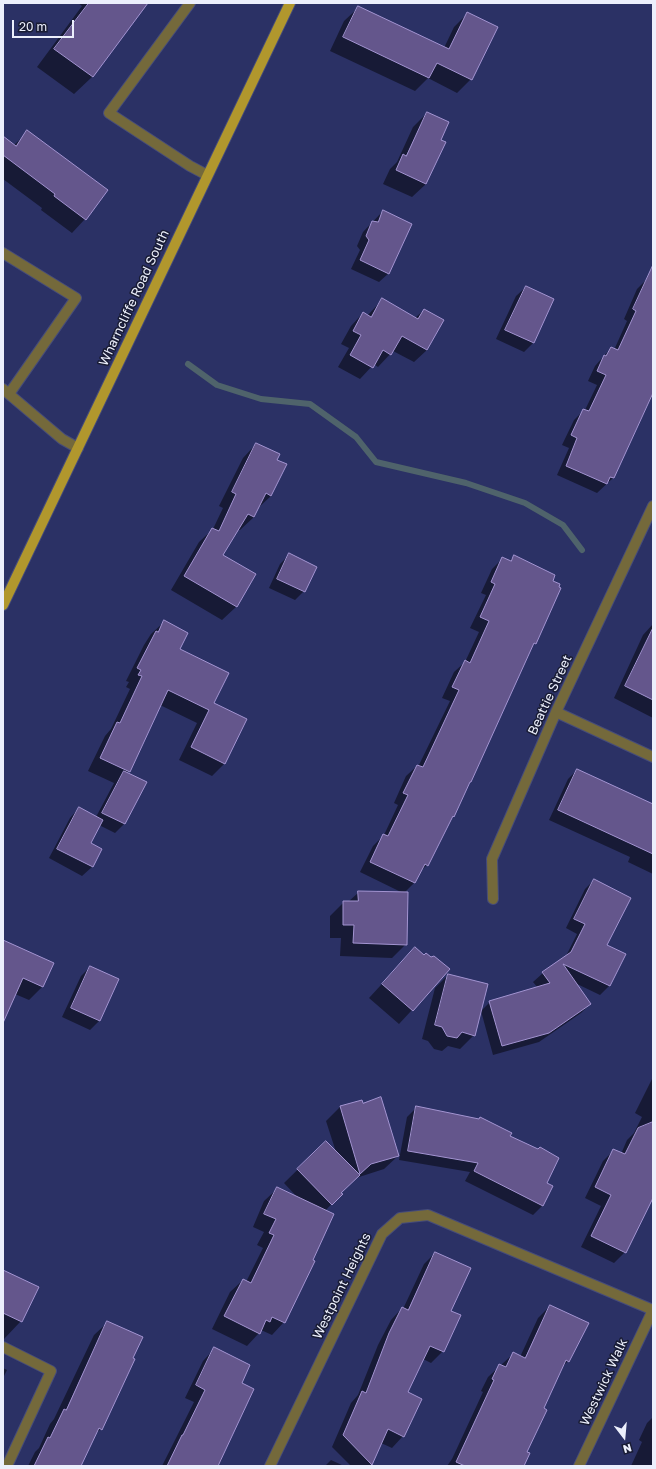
<!DOCTYPE html>
<style>
body{margin:0}
#map{position:relative;width:656px;height:1469px;overflow:hidden;background:#2b3165;font-family:"Golos Text",sans-serif}
canvas{display:block}
.frame{position:absolute;inset:0;border:4px solid #eceffc;pointer-events:none}
.north{position:absolute;left:604px;top:1417px;width:40px;height:40px;-webkit-text-stroke:3px #191c34;paint-order:stroke;rotate:164deg;font-size:11px;font-weight:700;line-height:16px;text-align:center;color:#eceffc}
.north::after{content:'';display:block;margin:auto;width:14px;height:18px;background:#eceffc;clip-path:polygon(50% 0,100% 100%,50% 72%,0 100%)}
.scale{position:absolute;left:12px;top:20px;width:62px;height:18px;box-sizing:border-box;border:2px solid #eceffc;border-top:0;padding-left:5px;font-size:12px;line-height:14px;white-space:nowrap;color:#eceffc;-webkit-text-stroke:3px #191c34;paint-order:stroke}
</style>
<div id="map">
<canvas width="656" height="1469"></canvas>
<div class="frame"></div>
<div class="north">N</div>
<div class="scale">20 m</div>
</div>
<script>
const g = document.querySelector('canvas').getContext('2d');
g.lineJoin = 'round';
function fill(path, color) { g.fillStyle = color; g.fill(path, 'evenodd'); }
function strokePath(path, color, width, dash) { g.strokeStyle = color; g.lineWidth = width; g.lineCap = dash ? 'butt' : 'round'; g.setLineDash(dash || []); g.stroke(path); }
function label(font, color, halo, rows, align = 'center') {
  g.font = font + ' "Golos Text",sans-serif'; g.lineWidth = 3; g.setLineDash([]); g.textBaseline = 'middle'; g.strokeStyle = halo; g.fillStyle = color; for (const [text, x, y, turn = 0] of rows) {
    g.save(); g.translate(x, y); g.rotate((+turn || 0) * Math.PI / 180); g.textAlign = isNaN(turn) ? turn : align; if (halo) g.strokeText(text, 0, 0); g.fillText(text, 0, 0); g.restore();
  }
}
const shadow = new Path2D(`
 M78,3H147L92,77L74,94L37,67L82,6Z
 M358,8L444,48L454,27L468,13L471,79L457,93L428,78L415,91L330,51L344,21Z
 M427,113L426,184L412,197L383,184L390,169L397,162L413,127Z
 M28,132L85,219L72,233L41,210L42,208L3,179V137L14,145Z
 M383,211L389,273L379,282L351,269L360,250L357,246L363,232Z
 M653,271V394L613,478L597,493L557,475L569,448L562,445L574,420L584,410H585L597,385L588,381L595,366L611,348L614,350L627,321L624,319L637,289L647,279Z
 M526,287L553,300L533,343L524,352L496,339L516,296Z
 M382,300L415,318L424,310L427,350L414,362L393,351L378,367L374,364L360,379L338,367L349,348L341,344L351,326L363,313L367,316Z
 M256,444L276,460L271,496L257,509L254,517L240,530L237,529L222,556L254,575L236,607L222,620L171,590L199,542L213,529L223,508L219,506L243,458Z
 M289,555L304,591L295,600L269,588L280,564Z
 M515,556L535,643L532,646L427,865L419,873L414,883L404,893L406,944L392,958L340,956L341,938H330V916L344,902H348L359,892L403,893L360,872L373,846L384,835L398,805L394,803L406,776L417,766L418,767L450,701L442,698L454,672L465,662L479,632L470,628L486,595L481,593L492,569L503,558L509,561Z
 M164,622L179,649L212,703L224,764L212,776L179,760L197,723L160,705L127,773L145,782L124,824L115,833L99,825L89,844L101,849L92,867L82,876L49,858L70,818L79,808L96,817L114,783L88,771L105,736L111,729L130,689L126,687L129,682L126,681L144,645L151,634Z
 M653,624V718L614,698L643,635Z
 M577,770L653,809V874L628,862L630,857L549,820L568,779Z
 M594,880L605,945L624,955L609,986L600,995L575,983L590,1004L581,1013L539,1042L493,1055L481,1011L490,1002L538,988L533,982L543,973L565,958L577,934L566,928L585,889Z
 M3,944L42,987L29,1000L15,994L3,1011Z
 M415,948L424,956L449,970L399,1024L369,998Z
 M90,967L118,980L99,1021L90,1030L62,1017L81,976Z
 M448,975L474,1035L460,1049L448,1046L442,1051L434,1049L428,1041L422,1039L435,988Z
 M653,1077V1196L625,1252L614,1263L581,1247L601,1206L585,1198L603,1161L614,1150L621,1154L627,1140L634,1133L642,1117L635,1113Z
 M361,1101L398,1156L384,1169L356,1178L340,1193L341,1194L325,1211L284,1322L272,1335L261,1330L259,1333L247,1346L212,1329L230,1292L243,1280L246,1282L263,1248L257,1245L264,1232L253,1227L264,1201L277,1189L298,1198L284,1183L326,1142L336,1152L326,1121L340,1107Z
 M417,1107L478,1120L480,1118L509,1136L546,1184L543,1205L533,1215L465,1181L470,1172L399,1160L407,1117Z
 M435,1253L450,1311L443,1351L431,1363L423,1359L406,1392L403,1436L392,1448L381,1443L370,1466H351L332,1447L351,1403L358,1395L378,1345L391,1320L402,1308L403,1309L424,1264Z
 M3,1272L21,1321L4,1339H3Z
 M550,1306L568,1361L562,1367L543,1409L526,1452L523,1466H447L452,1459L483,1392L481,1391L488,1377L513,1354L520,1357L538,1318Z
 M108,1322L101,1429L94,1435L80,1466H28L35,1452L39,1448L50,1424L54,1419L94,1335Z
 M215,1348L240,1383L220,1458L222,1459L218,1466H162L194,1402L185,1398L203,1361Z
 M3,1368L7,1370L3,1378Z
 M653,1417V1466H631L642,1442L639,1440L647,1423Z
 M331,1460L344,1466H325Z`);
const stream = new Path2D(`
 M188,364L217,385L261,399L310,404L356,437L376,462L466,483L525,503L563,525L582,550`);
const building = new Path2D(`
 M89,3H148L93,77L54,49Z
 M358,6L449,49L467,12L498,27L472,80L437,63L429,78L343,37Z
 M427,112L449,122L441,140L446,142L426,184L396,170L403,154L406,156Z
 M27,130L108,190L86,220L54,196L55,194L3,155V136L16,146Z
 M383,210L412,224L389,274L360,260L369,240L366,236L372,221L378,222Z
 M653,265V393L614,478L610,477L607,484L566,466L577,438L571,435L583,409L589,411L606,375L597,371L604,355L606,356L611,347L618,350L636,311L633,309Z
 M526,286L554,299L534,343L505,330Z
 M382,298L418,319L424,309L444,320L427,350L402,336L391,355L383,350L373,368L350,355L361,335L353,331L363,312L371,317Z
 M256,443L280,454L277,460L287,464L271,496L266,493L254,517L248,514L223,555L256,574L237,607L184,576L212,528L219,531L236,494L232,492Z
 M289,553L317,567L305,592L277,579Z
 M514,555L555,575L553,581L560,584L559,587L561,588L536,644L534,643L471,782H470L454,817L453,816L428,866L425,864L415,883L370,862L383,834L388,836L408,795L403,793L417,765L423,767L459,690L452,687L465,660L470,663L489,621L480,617L495,584L491,582L502,557L511,561Z
 M164,620L188,633L180,649L229,673L214,703L247,719L225,764L191,747L209,710L168,690L130,772L100,758L117,722L120,723L127,708L142,676L138,675L141,670L137,668L156,631L158,632Z
 M653,628V700L625,686Z
 M577,769L653,804V854L558,810Z
 M124,771L147,782L125,824L102,813Z
 M79,807L103,820L91,843L102,849L93,867L57,849Z
 M594,879L631,898L607,945L626,954L610,986L563,964L591,1004L549,1033L502,1046L489,1001L550,983L542,972L571,952L585,924L574,919Z
 M358,891L408,892L407,945L353,943L354,925H343V901H358Z
 M3,940L54,963L43,987L23,978L3,1023Z
 M415,947L424,955L426,953L431,957L434,956L450,969L413,1011L382,984Z
 M90,966L119,979L100,1021L71,1008Z
 M448,974L488,984L475,1036L462,1032L457,1038L447,1036L442,1027L435,1025Z
 M381,1097L399,1156L371,1164L360,1174L340,1106L362,1100L363,1103Z
 M416,1106L479,1119L480,1117L512,1133L510,1136L538,1149L540,1147L559,1158L547,1183L553,1186L543,1206L474,1171L478,1163L408,1151Z
 M653,1122V1198L626,1253L591,1236L611,1195L595,1187L613,1149L625,1154L638,1128Z
 M326,1141L360,1175L341,1193L343,1194L332,1205L297,1169Z
 M277,1187L334,1214L313,1260L315,1261L285,1323L272,1317L270,1322L266,1320L260,1334L224,1316L243,1279L251,1283L274,1235L269,1233L276,1219L264,1214Z
 M435,1252L471,1268L451,1311L461,1315L444,1352L430,1346L408,1392L422,1399L404,1437L388,1429L372,1465L343,1435L362,1391L366,1393L389,1333L402,1307L408,1310Z
 M3,1270L39,1287L22,1322L3,1313Z
 M550,1305L589,1323L569,1362L566,1360L544,1408L547,1410L527,1452L530,1453L524,1466H465L456,1462L494,1380L492,1379L499,1364L506,1367L513,1352L525,1358Z
 M107,1321L143,1337L133,1358L135,1359L102,1430L99,1428L81,1466H34L48,1437L50,1438L64,1409L66,1410Z
 M214,1347L250,1365L242,1383L254,1389L218,1466H167L182,1435H183L205,1390L196,1385Z`);
const minor = new Path2D(`
 M190,3L109,113L190,166L207,175
 M3,253L76,298L9,394
 M3,389L62,439L78,448
 M556,712L653,757
 M493,899L492,859L556,712L653,506
 M3,1347L51,1371L7,1466
 M270,1466L382,1234L400,1218L428,1215L653,1310
 M579,1466L653,1310`);
const major = new Path2D(`
 M3,605L290,3`);
const streetNames = [
 ["Wharncliffe Road South",134,298,-65],
 ["Beattie Street",550,695,-65],
 ["Westpoint Heights",342,1286,-64],
 ["Westwick Walk",604,1382,-65]
];
fill(shadow, '#0007');
strokePath(stream, '#4f636b', 6);
fill(building, '#64568c');
strokePath(building, '#a394d1', 1);
strokePath(minor, '#464c7a', 12);
strokePath(major, '#464c7a', 12);
strokePath(minor, '#74693b', 10);
strokePath(major, '#b1972d', 10);
label('13px', '#eceffc', '#191c34', streetNames);
</script>
